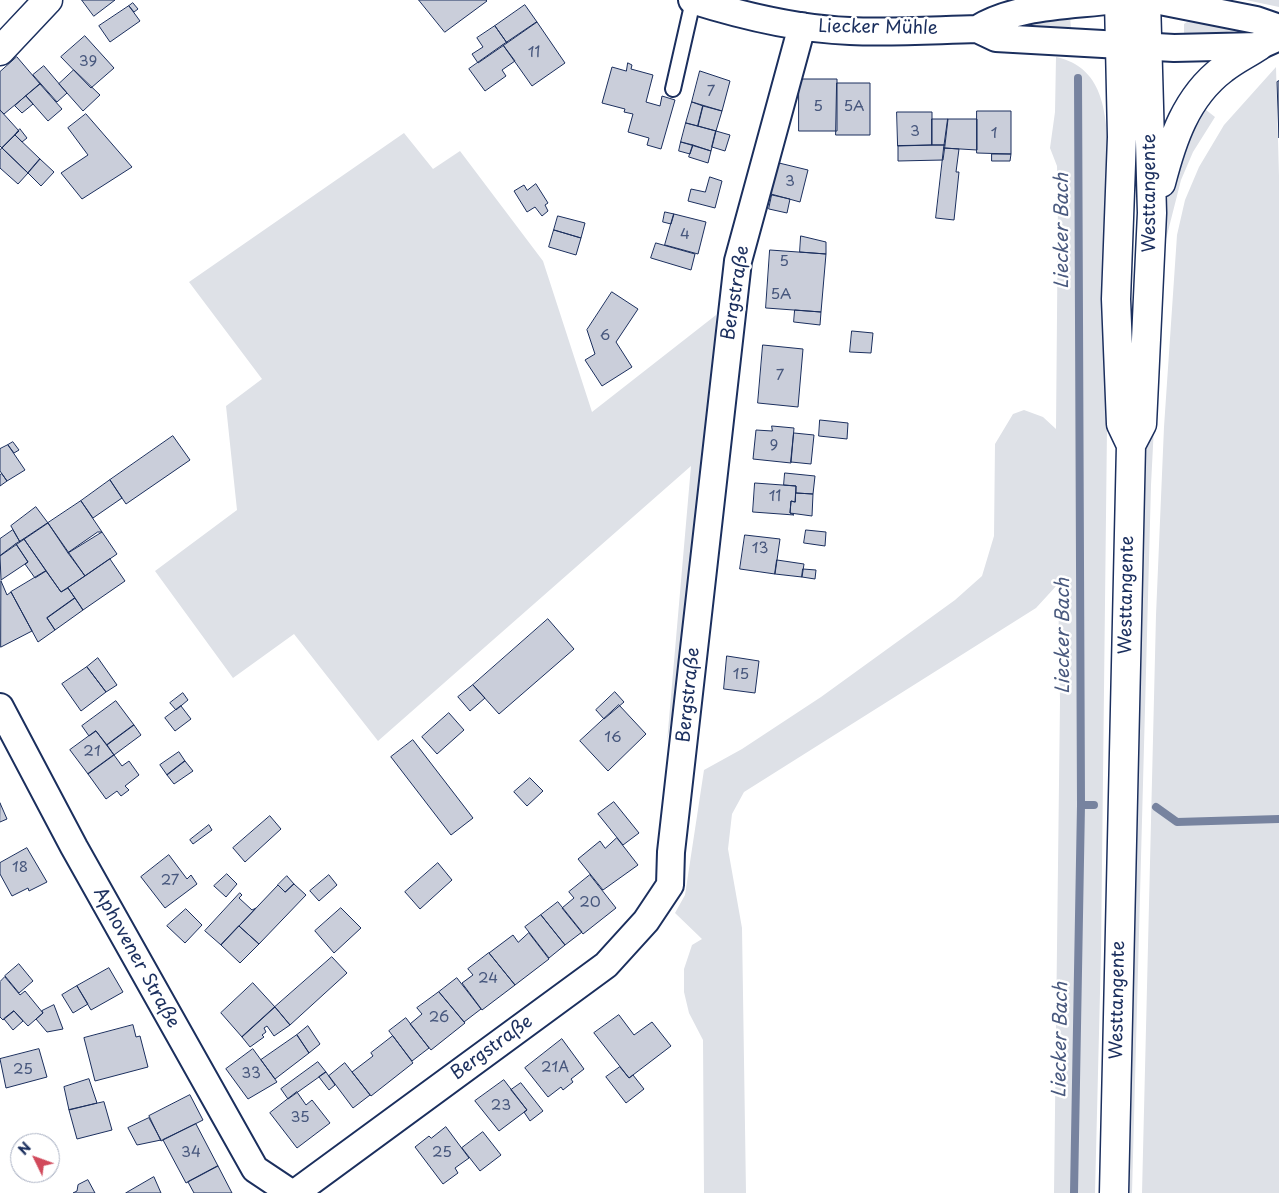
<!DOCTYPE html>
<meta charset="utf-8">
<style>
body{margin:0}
#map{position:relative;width:1279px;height:1193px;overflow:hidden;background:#fff;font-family:"Playpen Sans",sans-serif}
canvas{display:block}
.north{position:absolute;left:10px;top:1133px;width:50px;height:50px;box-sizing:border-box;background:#fff;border:1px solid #a4acbf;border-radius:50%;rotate:312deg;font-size:14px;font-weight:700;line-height:20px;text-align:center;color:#1b2f5e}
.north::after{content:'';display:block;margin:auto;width:18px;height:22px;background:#d1495b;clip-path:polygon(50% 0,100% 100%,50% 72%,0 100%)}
</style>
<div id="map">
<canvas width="1279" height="1193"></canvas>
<div class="north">N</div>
</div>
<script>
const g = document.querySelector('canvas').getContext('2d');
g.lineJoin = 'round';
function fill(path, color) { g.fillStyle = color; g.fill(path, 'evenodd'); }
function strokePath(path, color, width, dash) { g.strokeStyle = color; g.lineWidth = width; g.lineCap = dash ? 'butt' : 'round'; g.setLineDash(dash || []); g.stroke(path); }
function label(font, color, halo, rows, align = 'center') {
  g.font = font + ' "Playpen Sans",sans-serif'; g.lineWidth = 5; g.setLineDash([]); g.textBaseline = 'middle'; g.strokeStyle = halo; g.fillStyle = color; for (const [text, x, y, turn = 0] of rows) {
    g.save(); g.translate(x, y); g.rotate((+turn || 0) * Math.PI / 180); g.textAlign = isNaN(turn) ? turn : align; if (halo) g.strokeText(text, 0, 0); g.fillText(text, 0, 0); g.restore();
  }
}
const green = new Path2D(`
 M1246,0H1279V7Z
 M1070,14L1071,30L1002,28Z
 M1187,22L1271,26L1269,36L1184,39V24Z
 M1056,57C1103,67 1106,111 1108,151L1107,428L1101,952L1095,1193H1054L1060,701L1058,584L1036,608L744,792L732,814L728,849L742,928L746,1193H704L703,1040L689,1013L684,992V969L692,945L702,939L675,913L685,895L704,770L742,749L821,697L955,600L982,576L994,536L995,444L1013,414L1024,410L1043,417L1056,429L1058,202L1057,166L1050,148L1055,112Z
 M1276,67L1279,176V1193H1142L1156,615L1164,427L1177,235L1185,200L1199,167L1224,125Z
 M1201,106L1215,117L1193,152L1181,180L1163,251L1151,485L1132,1193H1124L1145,429L1158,238L1171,171Z
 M404,133L433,169L460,151L543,261L592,412L716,315L712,471L694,600L667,742L691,466L378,741L294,634L233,678L155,571L237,510L226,406L262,379L189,282Z`);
const stream = new Path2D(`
 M1081,805H1094
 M1156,807L1177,822L1279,819
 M1074,1193L1081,805L1078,78`);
const building = new Path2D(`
 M82,0H115L94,16Z
 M419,0H486L487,1L445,32Z
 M133,3L138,9L134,12L129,6Z
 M525,5L537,22L507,43L495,26Z
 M129,6L140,21L110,42L99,26Z
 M537,22L565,63L532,86L503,45Z
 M495,26L507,43L478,63L472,54L483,47L477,38Z
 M85,36L114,68L91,88L61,57Z
 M503,45L515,61L502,70L506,76L485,91L469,69Z
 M17,57L40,84L4,114L0,110V72Z
 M628,63L632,65L631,69L653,75L646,102L660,106L662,96L675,100L661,149L647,145L649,138L628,132L633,114L624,112L625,109L602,103L612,67L626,71Z
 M44,66L67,93L57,102L33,75Z
 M74,70L100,95L83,111L59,84Z
 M700,71L730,81L722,111L692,102Z
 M799,79H837V131H799Z
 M1279,81V138L1277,82Z
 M837,83H870V135H836Z
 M40,84L62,109L48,121L26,96Z
 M26,96L33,104L22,113L15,106Z
 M692,102L703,106L698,126L686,123Z
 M703,106L722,111L716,131L698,126Z
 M0,110L19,131L2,148L0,146Z
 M977,111H1011V154L977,153Z
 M897,112H932V145L898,146Z
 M86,114L132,167L82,199L61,173L88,155L68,128Z
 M932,119H948L945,145H932Z
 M948,119H977V150L944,148Z
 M686,123L716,131L711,151L681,142Z
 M20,129L27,138L22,142L15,135Z
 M716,131L730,135L725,151L712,147Z
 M15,135L40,159L28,173L2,148Z
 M681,142L693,145L690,154L679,151Z
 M693,145L711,151L708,163L689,157Z
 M932,145H945L943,160L898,161V146Z
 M2,148L28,173L18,184L0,168V151Z
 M944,148L959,149L956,172H959L954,220L936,218Z
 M992,154H1011L1010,161H992Z
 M40,159L54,172L41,186L28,173Z
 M779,163L808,170L800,202L771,194Z
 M710,177L722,181L715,208L688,201L691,189L705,192Z
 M536,184L548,203L545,205L548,211L542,216L535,207L527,212L514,191L524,185L527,190Z
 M772,195L790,199L787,213L769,209Z
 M665,212L674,214L671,224L663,222Z
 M674,214L706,222L698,254L665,245Z
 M558,216L585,223L581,238L554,230Z
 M554,230L581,238L576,255L549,247Z
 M801,236L826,242V254L800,252Z
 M656,243L695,254L691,270L651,258Z
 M770,250L826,254L821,312L766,308Z
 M612,292L638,309L616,342L632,367L602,386L585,360L595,354L587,330Z
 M795,310L821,312L820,325L794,322Z
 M852,331L873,333L871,353L850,352Z
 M763,345L803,349L798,407L758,403Z
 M820,420L848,423L847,439L819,436Z
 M772,426L794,428L791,463L753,459L756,430L772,431Z
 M794,433L814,435L811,464L791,462Z
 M173,436L190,460L126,504L110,480Z
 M13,442L19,450L14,453L8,445Z
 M8,445L25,470L7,481L0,471V449Z
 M785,473L815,476L813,494L796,493V486L784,485Z
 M2,474L7,481L0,486V475Z
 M110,480L122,498L93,518L81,501Z
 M755,483L796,486L795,502L791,501L790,513L794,515L753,512Z
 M796,493L813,494L812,516L790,513L791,501L795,502Z
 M81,501L102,532L68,553L48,523Z
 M36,507L48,523L20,542L11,526Z
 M48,523L85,576L61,592L24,539Z
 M13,530L20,542L0,556V539Z
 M806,530L826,532L825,546L804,543Z
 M98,532H102L117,554L85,576L68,553Z
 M745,535L780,539L775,574L740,569Z
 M24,539L46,571L35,578L25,564L28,562L16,544Z
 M16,544L28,562L1,580L0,556Z
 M110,559L125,581L83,610L68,588Z
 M777,560L804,564L802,577L775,574Z
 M803,569L816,570L815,579L802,577Z
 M46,571L61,592L68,588L75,598L47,618L55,630L38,642L11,592Z
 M1,581L7,595L11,592L32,631L1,647Z
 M75,598L83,610L55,630L47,618Z
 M548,619L574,649L499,714L473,685Z
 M727,656L759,661L755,693L724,689Z
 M98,658L117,685L106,692L87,667Z
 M87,667L106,692L81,711L62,684Z
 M473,685L485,698L470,711L458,697Z
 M615,692L624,702L604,719L596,710Z
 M183,693L188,700L176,710L170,703Z
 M116,701L134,725L107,745L96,731L89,736L82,726Z
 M619,705L646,734L608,771L580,741Z
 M181,706L191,719L175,731L165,718Z
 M449,713L464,730L437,754L422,737Z
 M134,725L141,735L114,755L107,745Z
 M96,731L114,755L88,774L70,750Z
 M413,740L473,818L451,835L391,757Z
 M179,752L185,761L167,775L160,765Z
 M114,755L122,766L129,761L139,775L125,786L129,790L121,796L117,791L106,799L88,774Z
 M185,761L193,771L174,784L167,775Z
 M530,778L543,791L527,806L514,792Z
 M614,802L639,833L623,845L598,814Z
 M0,803L7,819L0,822Z
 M270,816L281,829L245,862L233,848Z
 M209,825L212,830L193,844L190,840Z
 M617,838L638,865L603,890L578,859L600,841L605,848Z
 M27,848L47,882L29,891L28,888L12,896L0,874V863Z
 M169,855L187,879L191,875L197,884L165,908L141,877Z
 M438,863L452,880L420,909L405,892Z
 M227,874L237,884L226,897L214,886Z
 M329,875L337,885L319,901L310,891Z
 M590,875L616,908L583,934L562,908L574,898L569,892Z
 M287,876L294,884L285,892L278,885Z
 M294,884L306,895L259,944L239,926L278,885L285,892Z
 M240,893L242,895L239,898L252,910L256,908L221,945L205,931Z
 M558,902L582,932L565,945L541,915Z
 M341,908L361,928L334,953L315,931Z
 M186,909L202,925L185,943L167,926Z
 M541,915L565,945L549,958L525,927Z
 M239,926L259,944L240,963L221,945Z
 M529,933L549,959L515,985L489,953L513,935L518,942Z
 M489,953L515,985L482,1010L462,983L473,975L468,969Z
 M332,957L347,973L290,1025L275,1007Z
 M19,964L33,981L19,993L5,976Z
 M109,968L123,992L91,1010L77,986Z
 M5,977L20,995L25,991L43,1013L28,1026L14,1011L3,1020L0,1017V982Z
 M457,978L481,1009L464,1022L439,992Z
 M253,983L275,1007L242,1037L221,1013Z
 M77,986L88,1004L73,1013L62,995Z
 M439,992L465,1023L431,1050L410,1024L422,1014L417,1008Z
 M54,1005L63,1029L47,1032L36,1019L43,1013L42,1011Z
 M275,1007L290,1025L274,1036L267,1026L264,1028L266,1032L262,1035L264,1037L250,1047L242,1037Z
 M14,1011L23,1021L13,1030L4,1019Z
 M619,1015L634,1035L652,1022L671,1046L629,1078L594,1033Z
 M406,1018L429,1048L412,1061L389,1031Z
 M133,1025L136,1037L140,1036L148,1067L95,1081L84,1038Z
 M308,1026L320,1044L309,1053L297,1035Z
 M297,1035L309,1053L275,1079L261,1060Z
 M393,1036L413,1063L371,1096L352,1072L373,1056L371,1053Z
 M562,1039L584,1069L571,1079L573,1082L563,1090L561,1087L548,1097L525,1068Z
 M39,1049L47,1077L6,1088L0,1059Z
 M253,1049L277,1082L248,1099L226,1069Z
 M318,1062L326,1072L288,1099L281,1089Z
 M345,1063L370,1095L353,1108L329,1076Z
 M620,1067L629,1078L633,1075L644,1089L626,1103L606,1077Z
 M326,1072L335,1085L329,1090L319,1077Z
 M89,1079L97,1103L69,1110L64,1087Z
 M504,1080L527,1110L499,1131L475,1101Z
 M521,1083L543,1111L530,1121L524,1112L527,1110L511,1090Z
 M297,1092L306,1105L312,1100L330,1123L297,1148L270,1113Z
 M190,1095L203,1120L161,1141L149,1116Z
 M104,1102L112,1130L77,1139L69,1110Z
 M149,1118L161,1140L137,1145L128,1128Z
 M196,1124L218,1166L186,1183L163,1140Z
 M446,1127L469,1158L455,1168L458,1173L443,1184L415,1147L429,1136L431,1138Z
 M483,1132L501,1155L480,1171L462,1148Z
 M218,1166L232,1193H194L188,1182Z
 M154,1177L161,1193H126Z
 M88,1180L95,1193H73L77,1191L78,1185Z`);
const service = new Path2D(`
 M673,89L693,1`);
const minor = new Path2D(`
 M692,0C743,16 796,29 850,31C892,33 935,30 977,29L996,38L1174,48L1259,46L1279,37
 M1155,0L1256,20L1279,28
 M977,29C1016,5 1070,6 1115,0
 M0,707L74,847L255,1169L291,1193
 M295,1193L606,965L646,921L670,885L671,852L738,261L802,26`);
const tertiary = new Path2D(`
 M0,51L48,0`);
const secondary = new Path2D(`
 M1119,0L1122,137L1116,299L1121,424L1131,445
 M1161,183C1172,140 1186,97 1223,69C1234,60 1247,54 1259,46
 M1114,1193L1131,445L1142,424L1152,213L1146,0`);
const numberNames = [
 ["11",534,53],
 ["39",88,62],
 ["7",711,92],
 ["5",818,107],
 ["5A",854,107],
 ["3",915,132],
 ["1",994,134],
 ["3",790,182],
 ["4",685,235],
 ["5",784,262],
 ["5A",781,295],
 ["6",605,336],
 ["7",780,376],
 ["9",774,446],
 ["11",775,497],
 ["13",760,549],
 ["15",741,675],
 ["16",613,738],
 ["21",92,752],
 ["18",20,868],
 ["27",170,881],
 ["20",590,903],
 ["24",488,979],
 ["26",439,1018],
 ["21A",555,1068],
 ["25",23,1070],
 ["33",251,1074],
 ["23",501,1106],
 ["35",300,1118],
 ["34",191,1153],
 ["25",442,1153]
];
const streetNames = [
 ["Liecker Mühle",878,28,1],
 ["Westtangente",1150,193,-90],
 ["Bergstraße",736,293,-81],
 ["Westtangente",1127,595,-89],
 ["Bergstraße",689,695,-84],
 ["Aphovener Straße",136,958,61],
 ["Westtangente",1118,1000,-89],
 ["Bergstraße",492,1048,-36]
];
const waterNames = [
 ["Liecker Bach",1063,231,-90],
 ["Liecker Bach",1064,636,-90],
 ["Liecker Bach",1061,1040,-89]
];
fill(green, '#dee1e7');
strokePath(stream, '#77839f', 8);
fill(building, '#caceda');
strokePath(building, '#1b2f5e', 1);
strokePath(service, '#1b2f5e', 18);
strokePath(minor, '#1b2f5e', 30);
strokePath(tertiary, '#1b2f5e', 31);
strokePath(secondary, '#1b2f5e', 31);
strokePath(service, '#fff', 14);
strokePath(minor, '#fff', 26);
strokePath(tertiary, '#fff', 28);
strokePath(secondary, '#fff', 28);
label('15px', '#47577d', null, numberNames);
label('18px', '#1b2f5e', '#fff', streetNames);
label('italic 19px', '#49597e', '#fff', waterNames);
</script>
